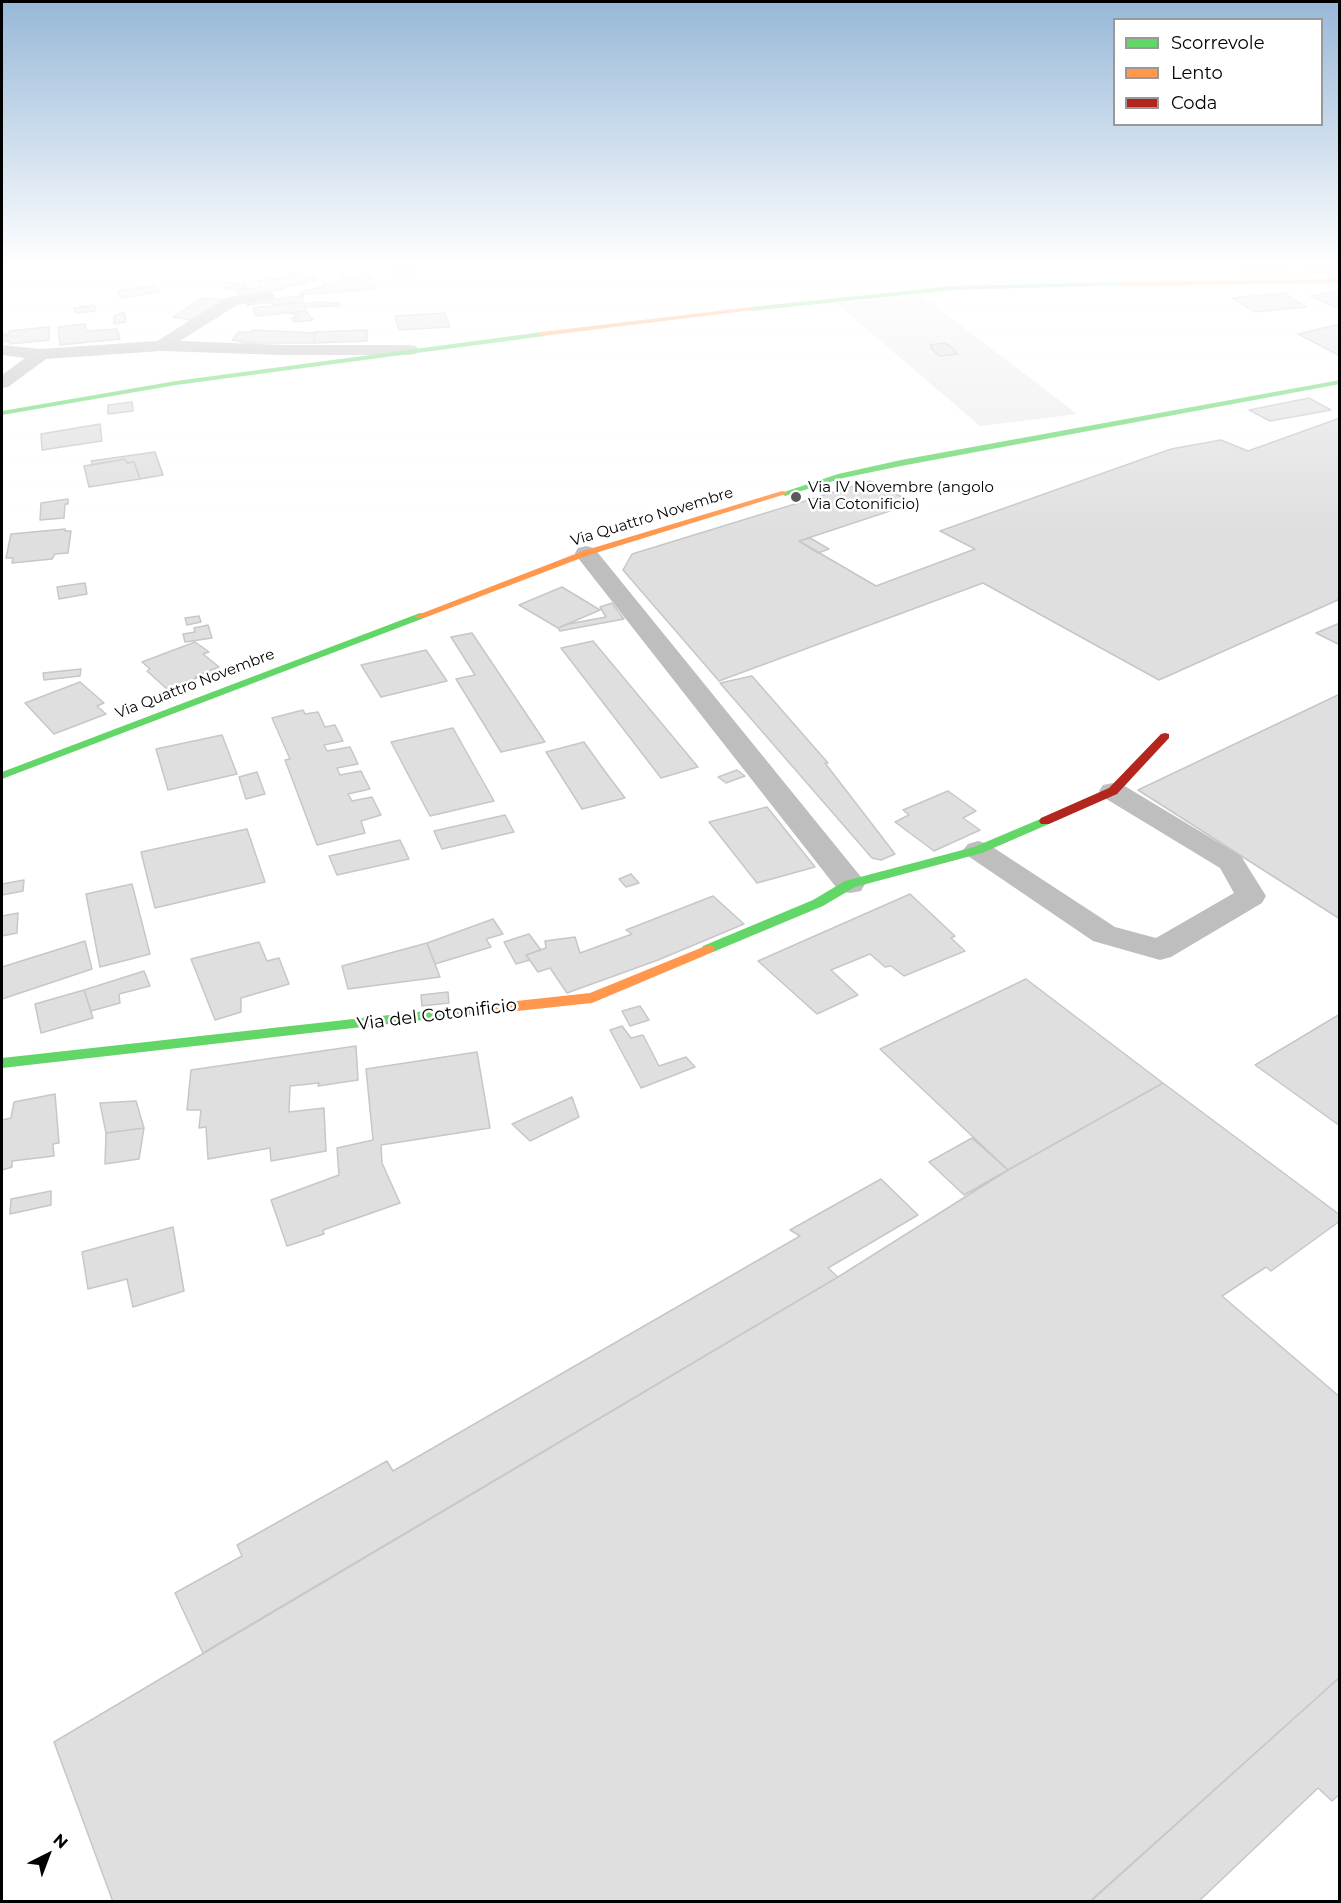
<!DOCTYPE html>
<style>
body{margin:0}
#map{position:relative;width:1341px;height:1903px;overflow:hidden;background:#fff;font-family:Montserrat,sans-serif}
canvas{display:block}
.frame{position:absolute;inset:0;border:3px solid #000;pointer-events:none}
.legend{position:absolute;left:1113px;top:18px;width:210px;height:108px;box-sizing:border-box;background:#fff;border:2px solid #999;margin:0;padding:8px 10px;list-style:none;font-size:18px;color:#000}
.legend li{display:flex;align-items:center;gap:12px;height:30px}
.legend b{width:30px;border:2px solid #999}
.north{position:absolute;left:18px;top:1825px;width:60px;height:60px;-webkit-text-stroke:4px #fff;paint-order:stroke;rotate:42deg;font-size:16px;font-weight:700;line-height:24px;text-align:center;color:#000}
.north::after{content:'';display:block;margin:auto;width:21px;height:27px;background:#000;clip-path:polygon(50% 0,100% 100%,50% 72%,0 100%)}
</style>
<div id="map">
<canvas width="1341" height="1903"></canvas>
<div class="frame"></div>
<ul class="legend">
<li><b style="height:8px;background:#63d668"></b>Scorrevole</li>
<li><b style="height:8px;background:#ff974d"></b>Lento</li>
<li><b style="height:8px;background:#b3261e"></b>Coda</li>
</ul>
<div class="north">N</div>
</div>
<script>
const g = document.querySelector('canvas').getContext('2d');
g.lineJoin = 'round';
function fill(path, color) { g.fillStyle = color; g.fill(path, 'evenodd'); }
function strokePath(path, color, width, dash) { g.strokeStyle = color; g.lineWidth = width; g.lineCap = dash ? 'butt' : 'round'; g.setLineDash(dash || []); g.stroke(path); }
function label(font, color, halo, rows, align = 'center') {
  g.font = font + ' Montserrat,sans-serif'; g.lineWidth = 5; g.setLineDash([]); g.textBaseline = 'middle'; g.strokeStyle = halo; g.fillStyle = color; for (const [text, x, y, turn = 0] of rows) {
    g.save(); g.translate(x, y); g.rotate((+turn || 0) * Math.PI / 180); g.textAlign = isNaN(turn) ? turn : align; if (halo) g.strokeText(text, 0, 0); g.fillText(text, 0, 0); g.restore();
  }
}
const green = new Path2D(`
 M921,295L1077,414L980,426L836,303Z`);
const building = new Path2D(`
 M408,265L415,272L398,274L389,267Z
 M1236,265H1268L1272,268H1282L1289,275L1248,276Z
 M1295,265H1337L1340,266V270L1314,274Z
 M305,272L307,276L314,275L316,280L305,281L306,284L280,287L284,289L266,292L240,300L236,290L261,287L257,281L291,277L288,274Z
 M371,274L376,289L299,295L305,290L324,287L323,284L342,281V276Z
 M232,282L233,284L245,282L247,289H225L224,283Z
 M156,286L160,292L120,298L117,291Z
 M1340,291V309L1310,296Z
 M1285,293L1306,307L1254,312L1233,298Z
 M303,296V302L272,305V302L247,305L246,302Z
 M201,298L226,300L196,321L173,317Z
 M303,302L306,311L256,316L253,308Z
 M318,302L338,303L340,306L305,307L304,304Z
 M94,305L96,311L76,313L74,308Z
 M306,311L313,320L294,322L292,318L297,317L294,314L287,313Z
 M124,312L126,322L114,324V316Z
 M445,313L450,327L399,330L395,316Z
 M85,324L86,331L117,329L120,339L60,345L58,327Z
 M1336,325L1340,326V356L1298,334Z
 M49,327V340L10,344L9,341L2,342V335L9,334V331Z
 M252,330L315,333L314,343H248L232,340L239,332H250Z
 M367,330V341L314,343L315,332Z
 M944,343L950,346L958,354L939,356L931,348H933L930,345Z
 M1309,398L1331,410L1270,421L1249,410Z
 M132,402L133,411L108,414V405Z
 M1340,418V599L1159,680L983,583L719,681L623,570L632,554L870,481L914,503L799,541L876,586L975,549L940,531L1171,449L1221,440L1248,451Z
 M100,424L102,441L42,450L41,434Z
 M155,452L163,475L140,479L134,462L127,463L125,459L93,465L91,461Z
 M125,459L127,463L134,462L140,479L89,487L84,466Z
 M68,499V504H65L64,518L40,520L41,503Z
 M65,529V531H71L68,553L55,554L52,559L12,563L13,558H6L11,534Z
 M810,538L829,549L818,553L799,541Z
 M85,583L87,594L59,599L57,587Z
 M562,587L600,610L558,628L519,605Z
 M612,603L624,619L560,631L558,628L568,624L606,617L600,607Z
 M199,616L201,622L187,625L185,618Z
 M1340,623V645L1316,633Z
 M208,625L212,638L185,642L183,634L195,632L194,628Z
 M472,633L545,742L501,752L456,679L475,675L451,637Z
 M593,641L698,767L661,778L561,648Z
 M195,642L209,652L203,654L219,667L195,677L197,678L167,689L147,671L150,669L142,662Z
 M426,650L447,681L381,697L361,665Z
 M81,669L80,676L44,680L43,673Z
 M752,676L828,763H825L895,854L881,860L872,858L720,683Z
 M80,682L104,703L97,706L106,714L54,734L25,703Z
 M1340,694V919L1138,790Z
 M303,710L305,714L318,712L325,727L335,725L343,741L324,745L327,751L350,747L358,764L337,768L340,775L361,771L370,789L348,794L352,801L372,797L381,815L361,821L365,833L317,845L285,760L290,759L272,718Z
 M453,728L494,801L430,816L391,742Z
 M222,735L237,774L168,790L156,749Z
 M584,742L601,766L625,798L582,809L546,752Z
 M737,770L745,776L726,783L718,777Z
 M257,772L265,794L246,799L239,777Z
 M948,791L976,811L963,818L980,830L934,851L895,822L909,815L903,810Z
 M767,807L815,867L757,883L709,822Z
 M505,815L514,832L442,849L434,831Z
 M247,829L265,882L155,908L141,852Z
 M400,840L409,859L337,875L329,856Z
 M631,874L639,883L626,887L619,879Z
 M24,880L23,891L2,895V884Z
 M132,884L150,954L100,967L86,894Z
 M910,894L955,936L951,938L965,951L904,976L891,966L885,967L870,954L831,970L858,995L817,1014L758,961Z
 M713,896L744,924L658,960L567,993L550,968L538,972L526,955L546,948L545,941L575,937L580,953L632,934L626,930Z
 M18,913L17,933L2,936V916Z
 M493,919L503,934L486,939L491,947L435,964L427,943Z
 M529,934L541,950L526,955L530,960L516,964L504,942Z
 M85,941L92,969L2,999V967Z
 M259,942L267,961L279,958L289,984L241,998V1012L215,1020L191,959Z
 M427,943L440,977L348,989L342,966Z
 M144,971L150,986L119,994L120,1003L91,1011L84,990Z
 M1026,979L1163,1083L1008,1170L880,1049Z
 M84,990L93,1018L41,1033L35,1004Z
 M448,992L449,1003L422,1006L421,995Z
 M640,1006L649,1020L630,1026L622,1011Z
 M1340,1014V1126L1255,1065Z
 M622,1026L631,1038L643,1035L659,1066L686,1057L695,1067L641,1088L610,1030Z
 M356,1046L358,1080L318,1086L319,1083L290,1086L289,1112L324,1108L326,1151L271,1161L270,1148L208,1159L206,1127L199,1128L201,1110H187L191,1070Z
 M477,1052L490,1128L381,1145L382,1163L400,1203L323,1230L324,1234L287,1246L271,1200L339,1175L337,1148L373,1140L366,1069Z
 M1163,1083L1340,1215V1221L1271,1271L1266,1267L1222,1296L1340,1397V1677L1089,1902H113L54,1742L838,1277L1008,1170Z
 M55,1094L59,1143L53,1144L54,1156L12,1161V1167L2,1170V1120L11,1118L14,1102Z
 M572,1097L579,1117L530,1141L512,1124Z
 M136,1101L144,1128L106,1133L100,1103Z
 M144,1128L139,1159L105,1164L106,1133Z
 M972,1138L1008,1170L964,1195L929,1162Z
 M881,1179L918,1215L828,1268L838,1277L203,1653L175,1593L242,1556L237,1545L387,1461L393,1471L800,1236L790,1230Z
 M51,1191V1205L10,1214L11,1199Z
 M173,1227L184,1291L133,1307L127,1279L88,1289L82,1252Z
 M1340,1677V1794L1332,1801L1318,1788L1198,1902H1090Z`);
const street = new Path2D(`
 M267,291L273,293L275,296L273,299L237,305L180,341L283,345H410L416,346L419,350L416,354L410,355H283L161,351L46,359L8,387L2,388V375L25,358L2,355V345L41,349L157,341L226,298Z
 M586,546L594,548L861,877L865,884L861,891L850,893L839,891L578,558L575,553L578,548Z
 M1113,783L1123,785L1241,856L1266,896L1262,903L1171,957L1160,960L1093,941L968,856L963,850L968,844L978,841L988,844L1115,927L1156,938L1234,893L1220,868L1103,797L1099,791L1103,785Z`);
const fast = new Path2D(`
 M1123,282L1125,285L953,290L751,311L747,309L751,307L953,286Z
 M542,332L546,334L545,336L176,385L2,415V411L176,381Z
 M1340,380V384L901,466L843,478L785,496L781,493L838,474L901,460Z
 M420,613L424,614V618L2,779V772Z
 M1045,817L1049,818L1051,821L1049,824L982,853L855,887L823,906L713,952H703L701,949L703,946L813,900L845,881L974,847Z
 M489,1004L494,1006L496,1009L494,1012L2,1068V1058Z`);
const slow = new Path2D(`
 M1340,279V283L1123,286L1120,284L1123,282Z
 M751,307L755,309L753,310L542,336L538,334L542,332Z
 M782,491L789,493L589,555L424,618H416L415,616L583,551Z
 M708,945L713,946L715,949L713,952L592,1003L489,1014L482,1009L489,1004L590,993Z`);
const jam = new Path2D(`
 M1165,733L1169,734V738L1117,794L1049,824H1041L1039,821L1041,818L1109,788L1161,734Z`);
const markers = [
 [796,497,6,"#595959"]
];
const farPoinames = [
 ["Via IV Novembre (angolo",808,488],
 ["Via Cotonificio)",808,505]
];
const farStreetnames = [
 ["Via Quattro Novembre",652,517,-17],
 ["Via Quattro Novembre",195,684,-21]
];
const streetNames = [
 ["Via del Cotonificio",437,1015,-7]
];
fill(green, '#ececec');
fill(building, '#dfdfdf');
strokePath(building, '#c7c7c7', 1.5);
fill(street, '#bebebe');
fill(fast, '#63d668');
fill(slow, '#ff974d');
fill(jam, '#b3261e');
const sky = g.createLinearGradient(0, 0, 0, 531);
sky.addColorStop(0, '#97b8d8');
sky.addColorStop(0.5, '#fff');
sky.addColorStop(1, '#ffffff00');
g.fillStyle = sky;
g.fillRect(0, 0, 1341, 531);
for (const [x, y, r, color] of markers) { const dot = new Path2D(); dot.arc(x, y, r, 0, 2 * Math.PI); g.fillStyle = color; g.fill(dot); strokePath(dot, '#fff', 2); }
label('15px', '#000', '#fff', farPoinames, 'left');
label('15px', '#000', '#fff', farStreetnames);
label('18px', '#000', '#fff', streetNames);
</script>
